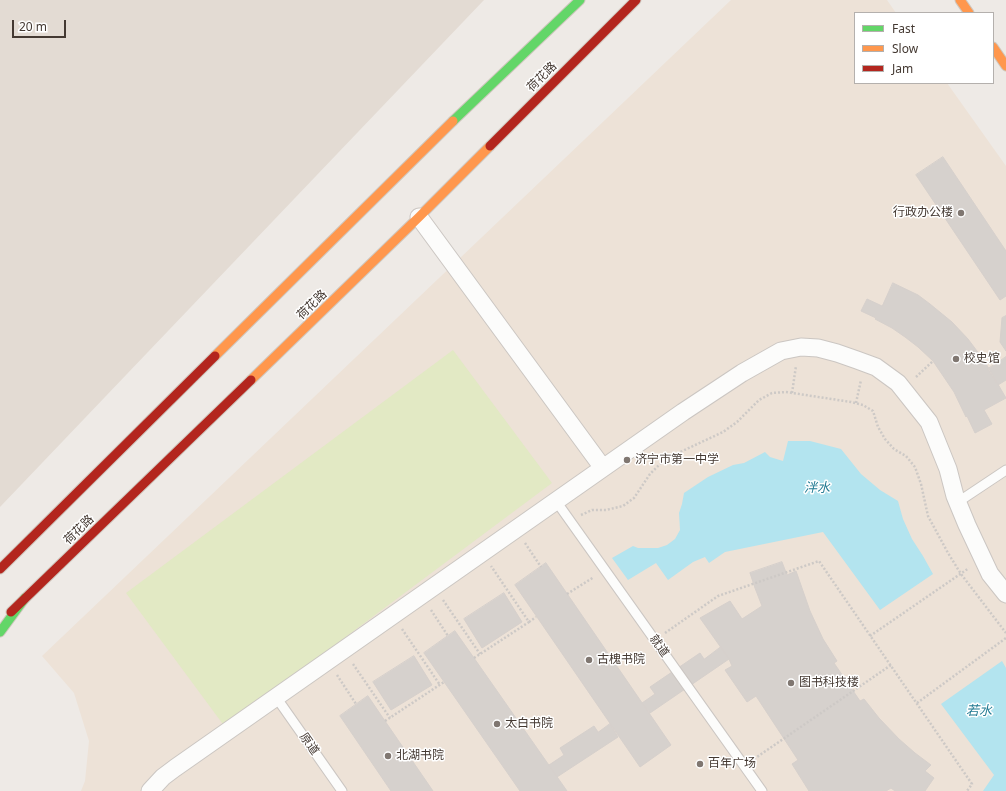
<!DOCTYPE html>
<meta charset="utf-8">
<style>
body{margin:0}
#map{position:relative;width:1006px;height:791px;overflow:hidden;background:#eeeae6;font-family:"Noto Sans",sans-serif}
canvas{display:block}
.legend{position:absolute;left:854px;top:12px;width:140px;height:72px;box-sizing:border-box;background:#fff;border:1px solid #b4b0ad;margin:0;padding:5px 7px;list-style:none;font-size:12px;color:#443932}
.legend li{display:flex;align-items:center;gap:8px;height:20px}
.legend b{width:20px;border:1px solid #b4b0ad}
.scale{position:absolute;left:12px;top:20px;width:54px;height:18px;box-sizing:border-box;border:2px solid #443932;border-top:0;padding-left:5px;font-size:12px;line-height:14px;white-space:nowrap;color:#443932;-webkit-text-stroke:3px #fff;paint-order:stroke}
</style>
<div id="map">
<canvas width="1006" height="791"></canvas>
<ul class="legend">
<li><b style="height:5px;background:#63d668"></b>Fast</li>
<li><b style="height:5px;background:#ff974d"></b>Slow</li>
<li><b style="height:5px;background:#b3261e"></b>Jam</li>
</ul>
<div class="scale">20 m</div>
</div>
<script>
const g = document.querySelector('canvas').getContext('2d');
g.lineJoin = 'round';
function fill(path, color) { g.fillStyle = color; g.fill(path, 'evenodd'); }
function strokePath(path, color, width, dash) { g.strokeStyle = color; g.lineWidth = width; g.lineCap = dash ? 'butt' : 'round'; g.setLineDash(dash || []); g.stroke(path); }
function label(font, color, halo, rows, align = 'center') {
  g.font = font + ' "Noto Sans","Noto Sans SC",sans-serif'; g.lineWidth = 3; g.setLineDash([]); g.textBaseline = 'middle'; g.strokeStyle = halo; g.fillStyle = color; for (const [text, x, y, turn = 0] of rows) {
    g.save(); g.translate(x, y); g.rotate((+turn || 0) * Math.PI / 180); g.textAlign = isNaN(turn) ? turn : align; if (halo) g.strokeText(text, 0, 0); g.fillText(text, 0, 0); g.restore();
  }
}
const residential = new Path2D(`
 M0,0H484L0,507Z`);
const education = new Path2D(`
 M731,0H887L896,13H855V83H947L1006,166V791H81L85,781L89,741L74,693L42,656Z`);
const green = new Path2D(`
 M453,350L552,483L225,727L126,593Z`);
const water = new Path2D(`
 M788,441H810L841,449L861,474L880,490L898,501L903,519L912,539L923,556L933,574L880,610L823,532L725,552L709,563L705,557L693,562L668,580L656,563L628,580L612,558L633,546L638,548H658L667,545L675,539L680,530L679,513L682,504L684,493L708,477L733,465L744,463L765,452L770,457L783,461Z
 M1002,661L1006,668V791H983L994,775L941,704Z`);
const building = new Path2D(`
 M943,157L1006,251V296L1000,300L916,175Z
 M893,283L918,295L930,304L952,322L968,339L974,347L985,362L1006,398L984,410L992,424L975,433L967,416L966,417L954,392L933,361L918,347L905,337L892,328L875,319L876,318L861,311L867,299L882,306Z
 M1006,316V351L1000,342L1002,318Z
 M1006,357V380L998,385L988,369Z
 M782,562L787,575L796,571L810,611L823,639L837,661L834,663L860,701L864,699L879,718L899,739L915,753L931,765L925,771L934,778L925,791H895L891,788L886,791H823L822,790L820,791H809L792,764L798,760L756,696L747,702L725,670L732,666L729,659L700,618L730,601L742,619L762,606L755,588L750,573Z
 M546,563L671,745L640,767L515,585Z
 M504,593L522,622L482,648L464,619Z
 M455,631L474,658L567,791H520L424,653Z
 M721,647L729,659L650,713L642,703L655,694L650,687L700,653L704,659Z
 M414,656L432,685L391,710L373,682Z
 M368,696L385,721L433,791H391L340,716Z
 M610,724L618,737L557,777L549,765L564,755L560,748L594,726L598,732Z`);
const path = new Path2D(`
 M916,377L933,361
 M792,393L796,366
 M856,403L861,380
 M581,515L592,510H606L623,506L634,498L650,474L660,464L676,454L723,432L737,422L759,400L772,393L786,392L851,402L863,405L873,411L878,427L885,439L894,449L906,456L915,467L921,484L928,516L948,553L961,574L1006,633
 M525,543L541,567
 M567,594L594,577
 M443,600L480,654
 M431,610L448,636
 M529,622L536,617
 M402,629L440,685
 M665,633L718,596L819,561L972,784L967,791
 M870,636L969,568
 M474,658L529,622L491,566
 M353,664L390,718
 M337,675L356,704
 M917,703L1006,638
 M385,721L444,682
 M754,759L891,665`);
const lane = new Path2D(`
 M556,501L762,791
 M958,502L1006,470
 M276,697L342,791`);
const street = new Path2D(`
 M419,217L603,468
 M150,791L163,777L175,768L683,412L742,373L781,351L801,347L818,348L837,353L857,360L876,367L898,383L929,422L948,469L955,496L967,525L990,574L1006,594`);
const fast = new Path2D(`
 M453,121L580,0
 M0,632L25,598`);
const slow = new Path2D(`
 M960,0L969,13
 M993,47L1006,66
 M215,356L453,121
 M251,380L419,217L490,146`);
const jam = new Path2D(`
 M490,146L636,0
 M0,569L215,356
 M11,612L251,380`);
const markers = [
 [961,213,4,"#807771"],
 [956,359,4,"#807771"],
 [627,460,4,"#807771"],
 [589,660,4,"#807771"],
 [791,683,4,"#807771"],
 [497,724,4,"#807771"],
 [388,756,4,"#807771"],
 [700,764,4,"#807771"]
];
const streetNames = [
 ["荷花路",542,77,-45],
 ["荷花路",312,305,-44],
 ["荷花路",79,530,-44],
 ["就道",659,646,55],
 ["原道",309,744,55]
];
const poiNames = [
 ["行政办公楼",953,213,"right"],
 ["校史馆",964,359],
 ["济宁市第一中学",635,460],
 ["古槐书院",597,660],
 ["图书科技楼",799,683],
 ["太白书院",505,724],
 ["北湖书院",396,756],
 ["百年广场",708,764]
];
const waterNames = [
 ["泮水",817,488],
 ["若水",979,711]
];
fill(residential, '#e3dbd3');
fill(education, '#ede2d7');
fill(green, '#e2e9c4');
fill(water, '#b3e4ef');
fill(building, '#d6d1cd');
strokePath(building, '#d6d0cc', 1);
strokePath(lane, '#cbc6c2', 11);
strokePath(street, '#cbc6c2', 19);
strokePath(fast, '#cfc7be', 11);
strokePath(slow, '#cfc7be', 11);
strokePath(jam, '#cfc7be', 11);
strokePath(path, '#cdc9c6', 2.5, [2, 2]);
strokePath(lane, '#fcfcfb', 9);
strokePath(street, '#fcfcfb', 17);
strokePath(fast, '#63d668', 9);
strokePath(slow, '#ff974d', 9);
strokePath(jam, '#b3261e', 9);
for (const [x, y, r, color] of markers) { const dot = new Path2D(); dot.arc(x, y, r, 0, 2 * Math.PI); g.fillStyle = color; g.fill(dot); strokePath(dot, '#fff', 1.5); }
label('12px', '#443932', '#fff', streetNames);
label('12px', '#443932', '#fff', poiNames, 'left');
label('italic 13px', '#237b93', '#fff', waterNames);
</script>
